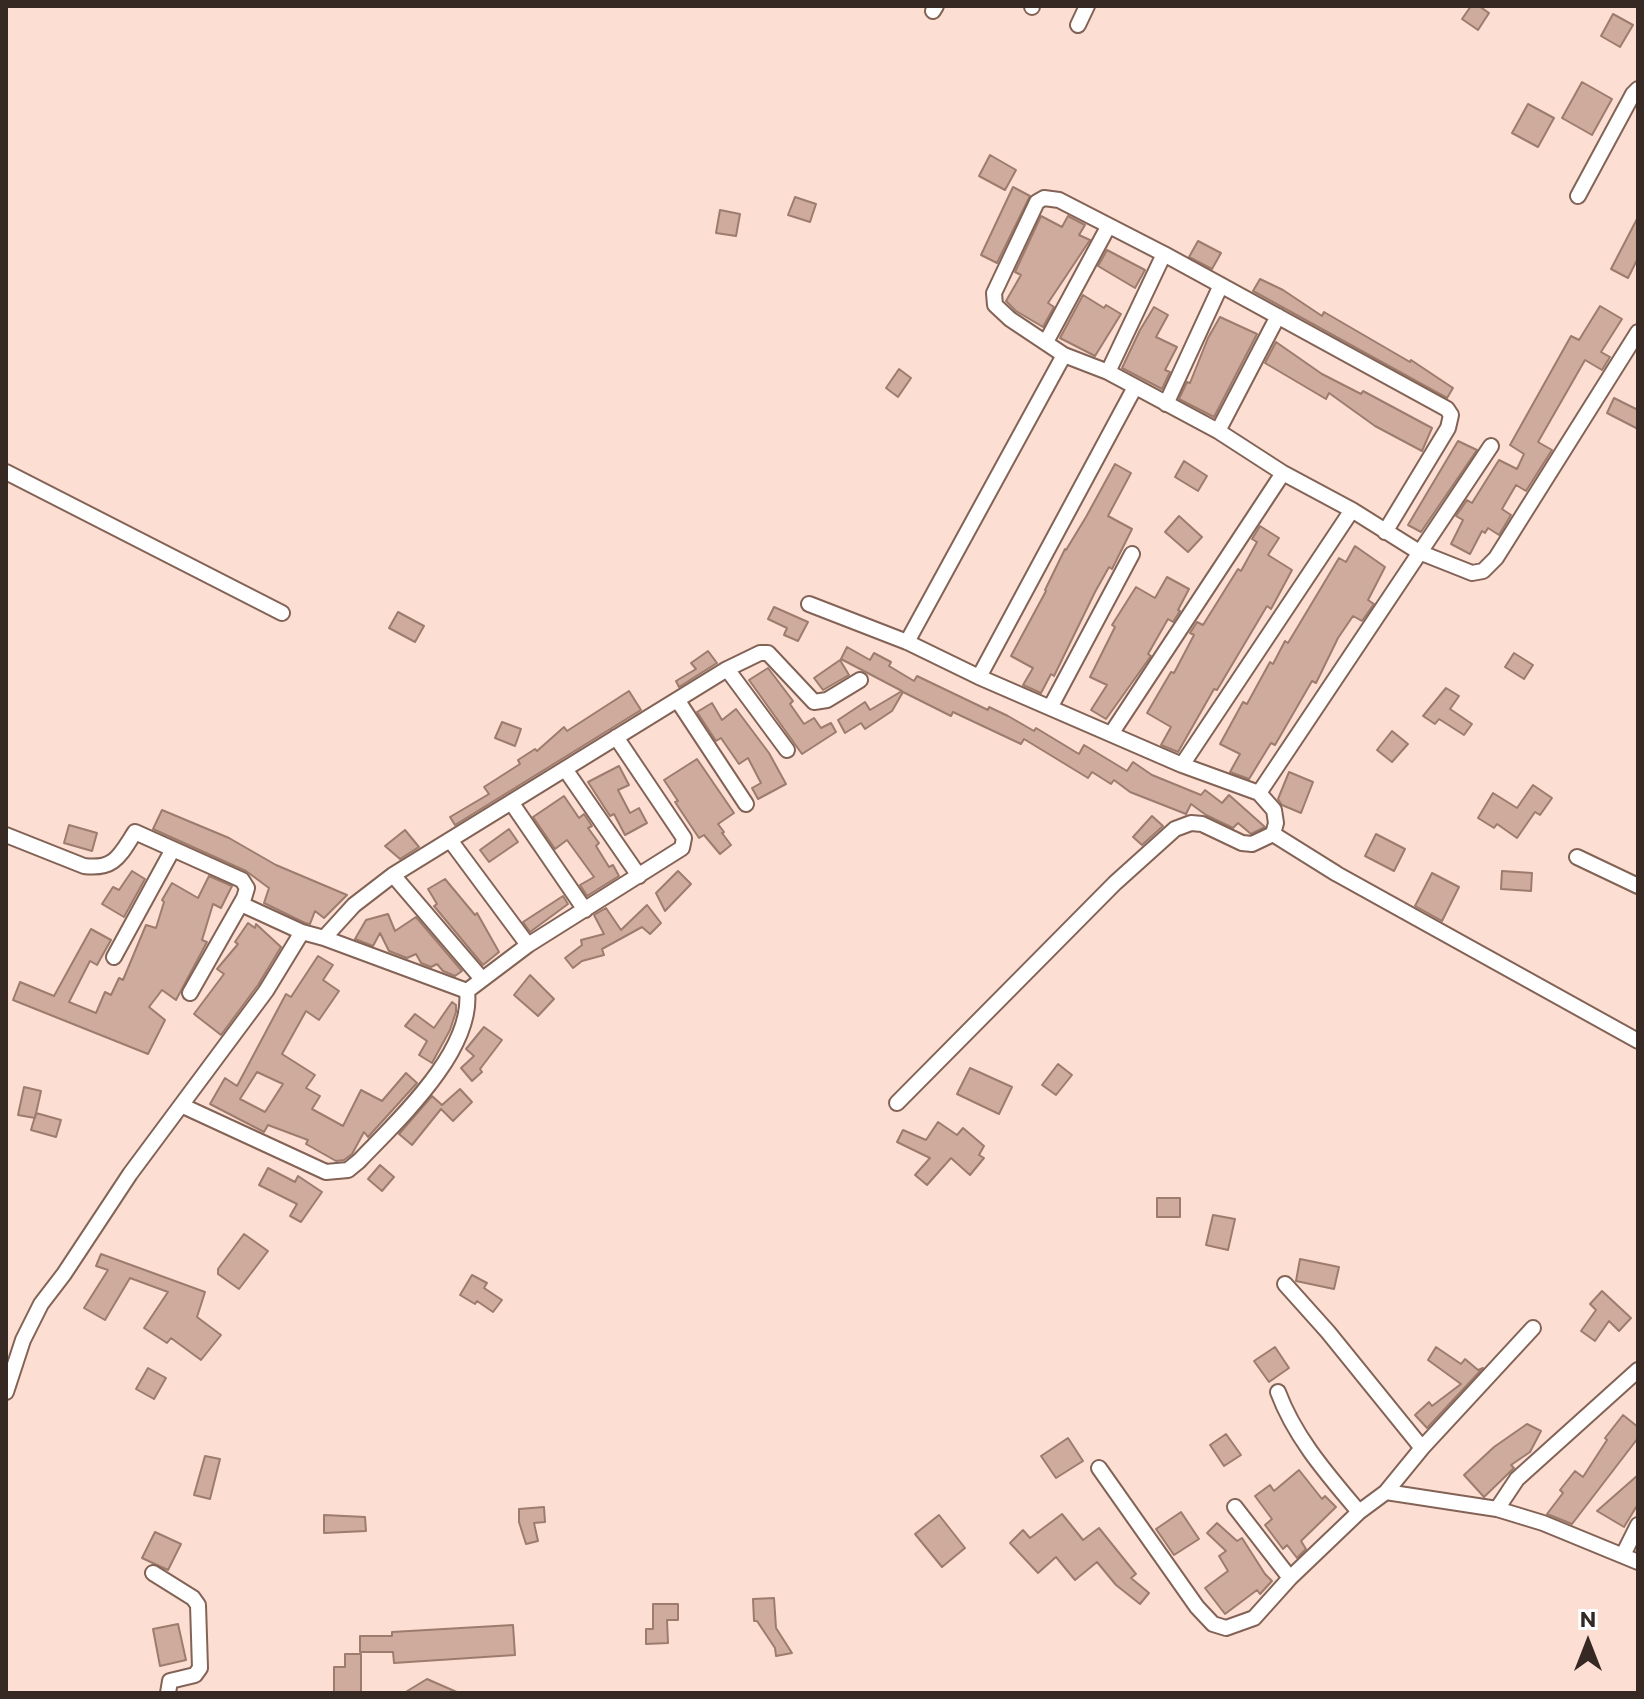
<!DOCTYPE html>
<style>
body{margin:0}
#map{position:relative;width:1644px;height:1699px;overflow:hidden;background:#fcded2;font-family:Commissioner,sans-serif}
canvas{display:block}
.frame{position:absolute;inset:0;border:8px solid #362823;pointer-events:none}
.north{position:absolute;left:1548px;top:1603px;width:80px;height:80px;-webkit-text-stroke:6px #fff;paint-order:stroke;rotate:0deg;font-size:22px;font-weight:700;line-height:32px;text-align:center;color:#362823}
.north::after{content:'';display:block;margin:auto;width:28px;height:36px;background:#362823;clip-path:polygon(50% 0,100% 100%,50% 72%,0 100%)}
</style>
<div id="map">
<canvas width="1644" height="1699"></canvas>
<div class="frame"></div>
<div class="north">N</div>
</div>
<script>
const g = document.querySelector('canvas').getContext('2d');
g.lineJoin = 'round';
function fill(path, color) { g.fillStyle = color; g.fill(path, 'evenodd'); }
function strokePath(path, color, width, dash) { g.strokeStyle = color; g.lineWidth = width; g.lineCap = dash ? 'butt' : 'round'; g.setLineDash(dash || []); g.stroke(path); }
const building = new Path2D(`
 M1471,6H1479L1489,13L1478,30L1462,19Z
 M1613,14L1633,25L1620,47L1601,36Z
 M1582,82L1612,99L1592,135L1562,118Z
 M1528,104L1554,118L1538,147L1512,133Z
 M990,155L1016,170L1005,190L979,176Z
 M1013,187L1030,196L997,263L981,255Z
 M795,197L816,204L810,222L788,215Z
 M720,210L740,214L736,236L716,233Z
 M1041,216L1062,227L1068,216L1085,225L1079,235L1090,240L1048,303L1054,307L1043,327L1016,311L1006,301L1021,275L1015,272Z
 M1638,217V258L1628,278L1611,269Z
 M1198,241L1221,253L1212,269L1189,257Z
 M1107,250L1145,270L1135,288L1098,266Z
 M1260,279L1283,290L1322,316L1324,312L1410,362L1411,360L1453,388L1447,398L1253,291Z
 M1083,295L1104,308L1106,305L1121,314L1095,356L1060,338Z
 M1600,306L1622,319L1601,352L1610,357L1602,370L1585,360L1538,442L1552,450L1526,491L1516,485L1502,509L1511,515L1499,535L1488,528L1485,533L1482,531L1470,554L1451,544L1463,520L1456,516L1467,500L1472,503L1499,460L1517,469L1524,454L1510,445L1571,336L1579,340Z
 M1154,307L1168,315L1156,337L1177,347L1165,370L1170,372L1162,389L1122,368L1140,330Z
 M1220,317L1257,334L1214,417L1179,399L1187,382L1190,383L1208,338Z
 M1276,342L1322,374L1361,394L1363,391L1432,428L1422,451L1375,426L1329,393L1326,399L1265,363Z
 M899,369L911,378L898,397L886,388Z
 M1614,398L1638,410V429L1607,413Z
 M1458,441L1477,450L1421,532L1408,525Z
 M1184,461L1207,476L1198,491L1175,477Z
 M1115,464L1131,473L1108,516L1132,529L1112,569L1109,567L1095,592L1054,676L1051,674L1041,693L1023,685L1033,668L1011,656L1046,591L1045,590L1065,549L1066,550L1086,517Z
 M1179,516L1202,537L1188,552L1165,532Z
 M1260,526L1279,538L1268,555L1292,570L1271,609L1267,606L1217,690L1214,689L1178,752L1161,745L1171,727L1147,713L1171,672L1174,673L1194,635L1190,633L1197,622L1203,625L1238,569L1241,571L1257,542L1252,539Z
 M1355,546L1385,567L1368,600L1374,604L1362,621L1353,616L1338,638L1316,683L1312,681L1275,745L1271,743L1249,779L1230,772L1240,754L1220,744L1243,702L1247,704L1270,662L1273,664L1285,641L1288,643L1339,558L1346,562Z
 M1167,577L1189,589L1178,610L1180,611L1173,622L1168,619L1148,654L1151,656L1106,719L1091,710L1107,685L1090,677L1115,627L1112,625L1136,587L1155,598Z
 M774,607L808,622L798,641L784,635L787,628L768,619Z
 M398,612L424,626L415,642L389,628Z
 M847,647L870,660L874,653L891,662L889,666L914,681L917,676L988,710L989,707L1008,716L1034,731L1036,728L1079,754L1084,745L1127,771L1133,762L1152,775L1201,795L1205,790L1222,803L1229,795L1265,827L1251,834L1238,823L1233,828L1206,815L1191,804L1186,814L1130,792L1114,780L1111,784L1092,772L1088,778L1024,739L1021,744L953,712L951,716L903,692L892,711L865,729L861,723L845,733L838,720L865,702L870,710L902,691L841,659Z
 M708,651L717,663L679,687L676,681L696,669L691,663Z
 M1514,653L1533,665L1524,679L1505,667Z
 M840,660L849,675L823,690L814,678Z
 M768,668L793,701L790,704L804,724L814,718L821,728L831,723L836,732L802,754L749,680Z
 M1446,688L1459,696L1450,709L1472,724L1464,735L1439,719L1435,724L1423,716Z
 M629,691L641,710L455,825L450,817L489,794L484,787L520,764L518,760L535,749L537,751L564,727L567,731Z
 M712,703L722,720L736,709L769,753L786,784L758,799L752,788L761,783L748,758L739,764L721,738L716,741L697,712Z
 M502,722L521,729L515,746L495,738Z
 M1392,731L1408,744L1392,762L1377,750Z
 M697,759L734,813L718,824L724,832L722,833L731,845L720,854L704,835L699,838L675,802L678,801L664,780Z
 M619,766L629,785L618,790L630,813L639,808L647,823L625,835L614,814L610,816L588,782Z
 M1289,772L1313,782L1301,813L1282,805L1278,799Z
 M1533,785L1552,798L1540,815L1535,812L1517,838L1497,824L1494,828L1478,818L1493,793L1517,808Z
 M564,796L579,818L584,814L592,826L588,828L599,843L596,846L609,867L613,865L619,876L587,896L580,885L594,877L567,840L555,849L533,817Z
 M162,810L229,838L276,865L347,895L324,918L315,911L310,924L305,923L264,903L269,888L246,871L153,829Z
 M1152,816L1163,826L1142,845L1133,837Z
 M69,825L97,833L92,851L64,843Z
 M509,829L518,842L489,862L480,850Z
 M405,830L419,847L400,859L385,846Z
 M1376,834L1405,849L1394,871L1365,856Z
 M132,871L145,879L124,917L102,904L113,887L119,890Z
 M678,871L691,884L665,911L656,893Z
 M1502,871L1532,873L1531,891L1501,889Z
 M1432,873L1459,887L1442,921L1415,906Z
 M209,876L232,886L221,908L213,904L202,940L207,942L176,1000L162,990L149,1007L165,1020L148,1054L13,1000L20,982L54,996L91,929L111,940L97,965L90,961L69,1002L96,1013L105,992L111,995L119,978L123,980L146,925L156,928L164,902L162,900L172,883L198,898Z
 M445,879L475,915L477,913L499,952L483,965L434,906L437,904L428,889Z
 M563,896L568,904L530,932L523,922Z
 M647,905L661,923L650,934L642,927L602,949L604,955L582,961L573,968L565,958L582,945L581,940L604,934L594,915L606,908L621,930Z
 M388,914L395,931L416,917L462,971L455,976L443,971L437,964L431,967L421,963L416,954L407,958L389,951L380,933L373,946L355,939L366,920Z
 M248,923L255,928L256,924L281,947L258,985L221,1035L194,1014L224,974L217,969L238,944L235,942Z
 M318,956L333,965L323,980L339,991L319,1020L306,1011L282,1054L315,1075L306,1088L320,1096L312,1109L343,1126L361,1090L382,1101L406,1073L417,1083L368,1137L364,1132L352,1154L344,1160L336,1161L306,1144L308,1140L268,1125L264,1132L210,1104L225,1078L237,1086L286,994L291,997ZM257,1072L283,1084L265,1112L240,1099Z
 M530,975L554,999L538,1016L514,995Z
 M452,1002L456,1005V1012L450,1030L432,1063L419,1055L427,1041L405,1026L415,1014L434,1028Z
 M484,1027L502,1040L480,1069L482,1072L472,1081L461,1068L474,1056L466,1049Z
 M1058,1064L1072,1075L1056,1095L1042,1085Z
 M970,1068L1012,1087L999,1114L957,1094Z
 M24,1087L41,1091L35,1118L18,1115Z
 M460,1089L472,1102L453,1121L441,1109L412,1145L399,1134L432,1096L442,1105Z
 M36,1113L61,1120L56,1137L31,1130Z
 M938,1122L957,1135L963,1128L984,1146L979,1155L984,1158L970,1175L951,1158L927,1185L915,1175L930,1158L897,1142L903,1130L926,1140Z
 M380,1165L394,1177L382,1191L368,1179Z
 M268,1168L295,1182L298,1176L322,1192L301,1222L290,1216L297,1204L259,1185Z
 M1157,1198H1180V1217H1157Z
 M1213,1215L1235,1219L1228,1250L1206,1245Z
 M244,1234L268,1251L239,1289L218,1274V1269Z
 M101,1254L205,1292L197,1317L221,1335L201,1360L171,1338L167,1343L144,1328L168,1292L130,1278L105,1320L84,1308L108,1270L96,1266Z
 M1300,1259L1339,1267L1334,1289L1296,1281Z
 M472,1275L487,1283L484,1288L502,1300L493,1312L477,1301L475,1304L460,1295Z
 M1602,1291L1631,1318L1619,1331L1609,1321L1595,1341L1581,1331L1596,1310L1590,1304Z
 M1275,1347L1289,1368L1269,1382L1254,1361Z
 M1436,1347L1461,1364L1465,1359L1478,1370L1483,1368L1427,1428L1415,1415L1429,1402L1432,1406L1461,1384L1428,1360Z
 M148,1368L166,1378L154,1399L136,1389Z
 M1623,1415L1638,1427V1438L1572,1524L1547,1514L1563,1493L1560,1490L1575,1471L1583,1477L1607,1440L1605,1438Z
 M1527,1424L1541,1431L1530,1452L1511,1465L1514,1468L1484,1497L1464,1475L1494,1447Z
 M1226,1434L1241,1455L1224,1466L1210,1445Z
 M1068,1438L1083,1461L1056,1478L1041,1456Z
 M205,1456L220,1459L210,1499L194,1495Z
 M1299,1470L1322,1499L1325,1496L1336,1507L1301,1541L1306,1549L1297,1558L1287,1545L1283,1549L1265,1525L1272,1519L1255,1496L1270,1485L1274,1491Z
 M1638,1475V1504L1624,1527L1597,1511Z
 M544,1507L545,1522L534,1523L538,1541L526,1544L519,1522V1509Z
 M1181,1512L1199,1539L1174,1555L1156,1529Z
 M1062,1514L1083,1540L1099,1528L1136,1574L1131,1578L1149,1593L1140,1604L1116,1585L1097,1562L1075,1580L1056,1557L1038,1573L1010,1543L1023,1530L1030,1538Z
 M324,1515L365,1517L366,1531L324,1533Z
 M939,1515L965,1548L942,1567L915,1534Z
 M1217,1523L1237,1541L1242,1538L1265,1574L1272,1581L1260,1594L1257,1590L1225,1614L1205,1588L1228,1571L1219,1556L1226,1551L1207,1533Z
 M155,1532L181,1544L168,1570L142,1558Z
 M774,1598L776,1628L792,1653L776,1656L775,1648L757,1621H754L753,1599Z
 M653,1604H678V1620H667L668,1643L646,1644V1629H653Z
 M178,1624L186,1660L160,1666L153,1629Z
 M513,1625L515,1655L394,1663L393,1652H360V1636H392V1632Z
 M345,1654H361V1693H334V1667H345Z
 M427,1679L459,1693H404Z`);
const street = new Path2D(`
 M1032,7V6
 M933,11L936,6
 M1078,25L1087,6
 M1578,196L1633,94L1638,89
 M1046,342L1108,227
 M1108,372L1164,254
 M1166,404L1221,285
 M1218,431L1278,316
 M6,472L282,613
 M1385,532L1448,428L1451,415L1447,409L1164,254L1059,200L1044,198L1037,202L994,293L995,305L1010,319L1064,355L1108,372L1218,431L1283,473L1352,510L1419,552L1472,573L1483,571L1496,558L1638,332
 M809,604L907,642L979,677L1182,765L1259,793L1274,810L1276,823L1273,834L1337,874L1638,1041
 M907,642L1064,355
 M727,669L787,750
 M979,677L1135,387
 M678,701L746,804
 M1051,706L1132,554
 M1111,734L1283,473
 M1182,765L1352,510
 M565,769L639,876
 M1259,793L1491,446
 M511,802L585,910
 M6,835L84,866C115,870 120,855 135,832L242,880L247,888L244,898L190,993
 M450,840L528,945
 M1577,857L1638,886
 M393,875L482,979
 M241,904L302,932
 M324,938L467,991
 M114,957L173,849
 M897,1103L1115,883L1175,829L1191,823L1202,824L1242,843L1252,844L1273,834
 M183,1106L326,1172L348,1170L359,1161C397,1121 474,1051 467,991L528,945L682,848L684,838L616,737
 M1285,1284L1328,1332L1422,1448L1386,1492
 M6,1392L23,1340L41,1304L64,1274L130,1174L266,991L302,932L324,938L354,905L393,875L727,669L760,653H768L814,702L827,700L860,680
 M1278,1392C1295,1438 1328,1475 1359,1512
 M1422,1448L1533,1328
 M1099,1468L1197,1607L1213,1624L1226,1628L1254,1618L1290,1578L1359,1512L1386,1492L1497,1509L1543,1523L1638,1562
 M1235,1507L1290,1578
 M1497,1509L1517,1479L1638,1370
 M1623,1555L1638,1525
 M153,1573L193,1598L198,1605L200,1668L195,1675L170,1681L168,1693`);
fill(building, '#ceab9d');
strokePath(building, '#9d7c6e', 2);
strokePath(street, '#836356', 18);
strokePath(street, '#fff', 14);
</script>
